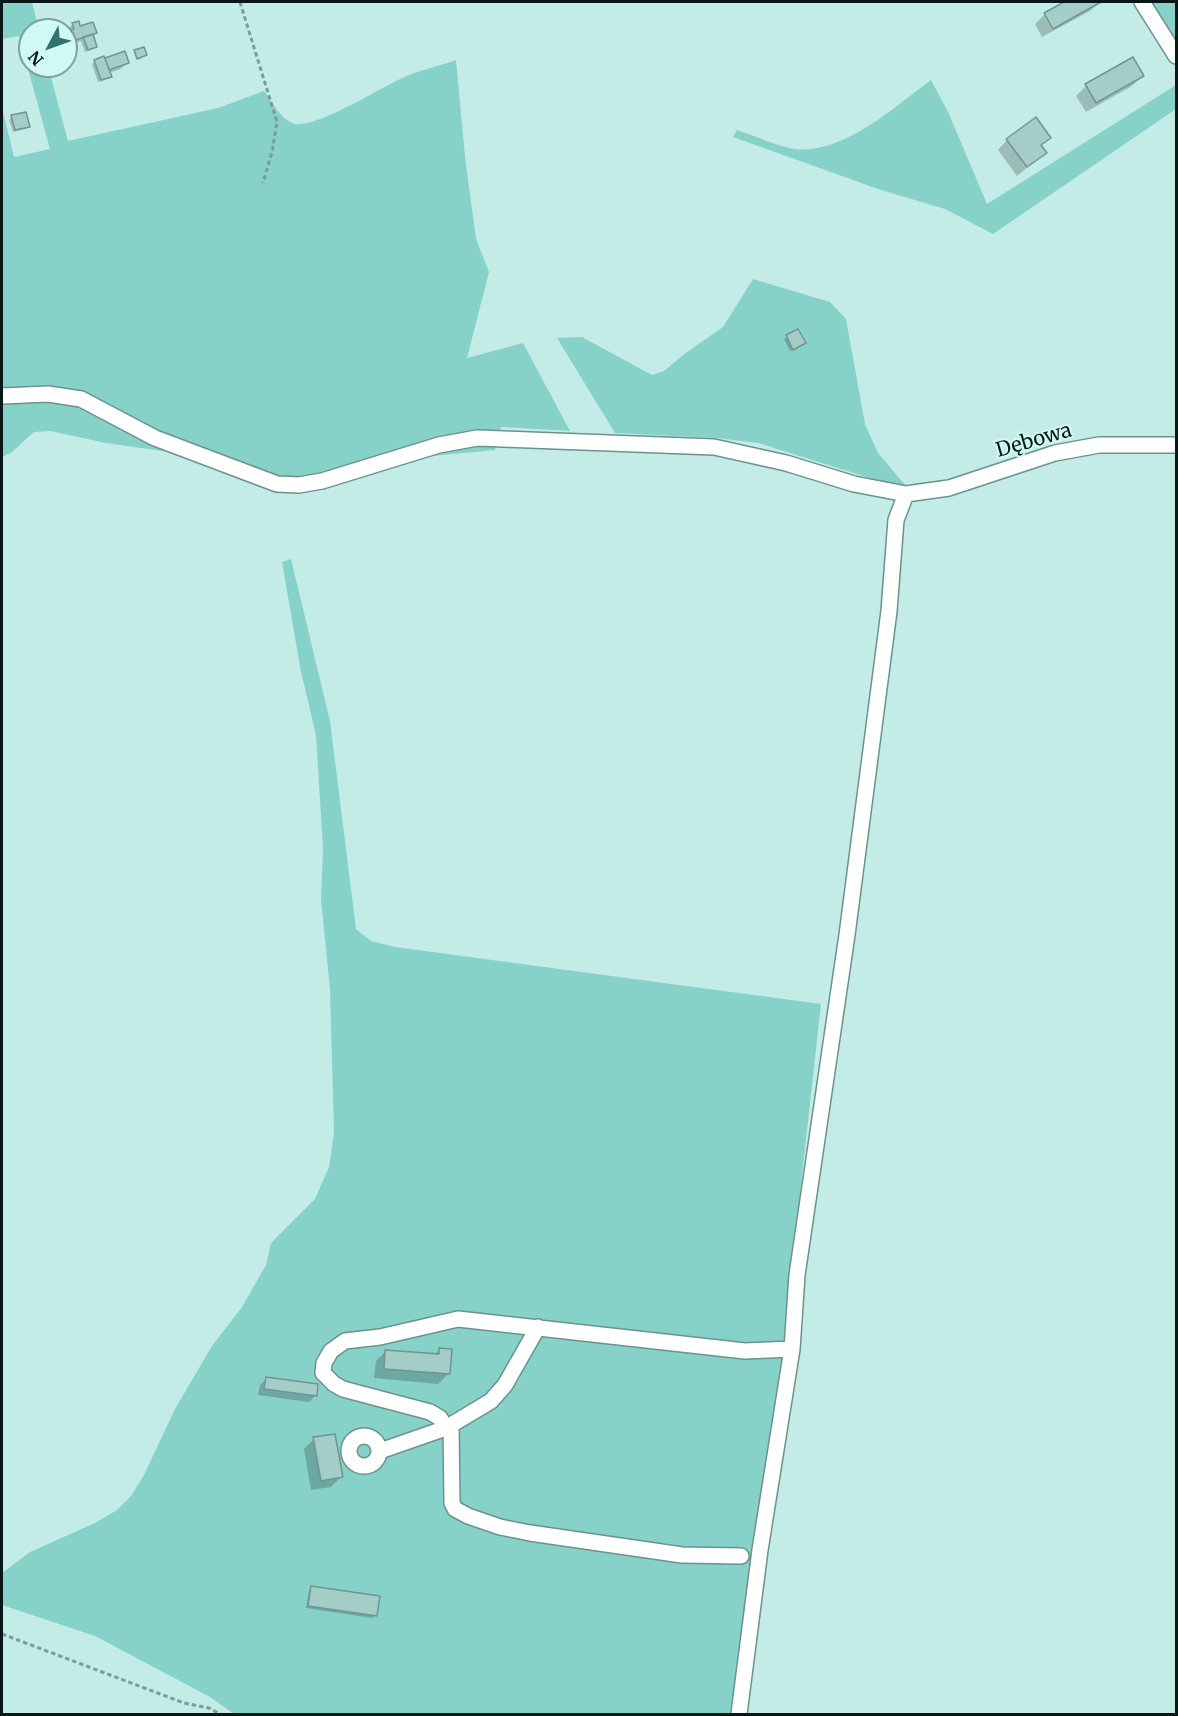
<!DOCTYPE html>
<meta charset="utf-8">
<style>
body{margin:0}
#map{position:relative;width:1178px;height:1716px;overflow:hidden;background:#c4ece6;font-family:Merriweather,serif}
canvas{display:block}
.frame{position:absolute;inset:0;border:3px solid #091816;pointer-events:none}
.north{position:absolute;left:18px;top:18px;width:60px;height:60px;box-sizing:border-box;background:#d1f9f3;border:2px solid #819f9b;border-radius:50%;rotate:229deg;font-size:16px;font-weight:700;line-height:24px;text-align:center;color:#091816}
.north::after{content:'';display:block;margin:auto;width:21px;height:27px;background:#2c746d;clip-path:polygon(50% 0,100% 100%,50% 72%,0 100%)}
</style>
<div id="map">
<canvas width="1178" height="1716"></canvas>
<div class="frame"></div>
<div class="north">N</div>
</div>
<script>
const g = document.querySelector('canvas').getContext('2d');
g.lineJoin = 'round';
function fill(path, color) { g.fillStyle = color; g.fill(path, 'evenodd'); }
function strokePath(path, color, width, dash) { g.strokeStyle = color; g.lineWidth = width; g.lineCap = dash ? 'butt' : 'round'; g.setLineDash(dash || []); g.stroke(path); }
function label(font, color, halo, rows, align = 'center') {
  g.font = font + ' Merriweather,serif'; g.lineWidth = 4.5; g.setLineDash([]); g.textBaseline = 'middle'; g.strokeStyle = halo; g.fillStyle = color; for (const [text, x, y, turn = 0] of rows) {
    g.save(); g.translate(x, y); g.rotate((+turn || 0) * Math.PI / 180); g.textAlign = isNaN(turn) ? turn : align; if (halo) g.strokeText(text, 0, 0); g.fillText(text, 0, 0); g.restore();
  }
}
const green = new Path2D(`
 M2,2H32L39,30H30V66H48L68,141L218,108L264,91C272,101 280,118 292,123C310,132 379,89 398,80C416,71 437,67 456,60L465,157L476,239L489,272L467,358L523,343L570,431L501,427L495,450L432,456L370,474L306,487L176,453L106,443L50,431L34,432L12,452L2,457V107L14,157L50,149L19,36L2,39Z
 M1155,2H1176V42L1152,4Z
 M931,80L949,114L987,204L1176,85V109L993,234L945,209L881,190L733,137L737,130C755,136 777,146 794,149C843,155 894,107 931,80Z
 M753,279L830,302L846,319L865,424L878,453L906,486L892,485L758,443L717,438L615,433L557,338L582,337L652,375L664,371L683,355L723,327Z
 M291,559L330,721L356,929L371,941L395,947L821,1004L781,1365L734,1714H234L210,1697L95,1636L2,1605V1573L30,1552L95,1523L117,1510L131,1496L144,1475L175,1409L212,1346L242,1307L266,1265L271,1243L315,1199L329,1167L334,1133L330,989L321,899L323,848L316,735L301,672L282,562Z`);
const shadow = new Path2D(`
 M1067,2H1099L1090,11L1042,37L1035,24L1045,14Z
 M73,24L95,32L92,36L95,47L93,49L85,52L81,41L66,46V31Z
 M106,59L127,62L121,69L109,73L110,76L107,79L98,82L92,64L95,61Z
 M1142,76L1132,86L1086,112L1076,96L1086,86Z
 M12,117L28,126L26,129L13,132L9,120Z
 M1049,138L1040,146L1045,153L1017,176L998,150L1007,140Z
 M797,331L801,346L790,351L784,339Z
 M440,1349L448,1374L438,1384L374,1378L376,1361L386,1351L434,1355Z
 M266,1379L317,1385L315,1396L309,1402L258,1395L260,1385Z
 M314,1439L341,1477L331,1487L311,1490L304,1449Z
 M312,1587L375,1615L372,1618L306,1608L309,1590Z`);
const building = new Path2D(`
 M1064,2H1101L1053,29L1044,13Z
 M79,21L80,26L93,22L97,33L73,41L69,31L74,29L72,23Z
 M93,34L97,47L88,50L83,37Z
 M144,47L147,55L137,59L134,50Z
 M125,51L129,63L109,70L105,58Z
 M104,56L112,77L101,80L94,60Z
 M1133,57L1144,76L1096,103L1085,84Z
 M26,112L30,127L15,130L11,115Z
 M1036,117L1051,138L1041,145L1047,153L1027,167L1006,139Z
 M798,329L806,343L793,350L786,335Z
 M439,1348L452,1349L450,1374L384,1369L385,1350L439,1354Z
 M266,1377L318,1384L317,1396L264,1389Z
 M335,1434L343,1477L321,1481L313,1437Z
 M311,1586L380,1596L377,1616L308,1606Z`);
const path = new Path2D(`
 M240,2L277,122L272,152L263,183
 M2,1634L184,1703L209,1708L220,1714`);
const minor = new Path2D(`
 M1142,2L1176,56
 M2,396L48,394L81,399L155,438L277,484L299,485L322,481L439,445L477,438L714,447L786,463L854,484L906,494L949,488L1055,453L1099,445H1176
 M538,1327L505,1385L491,1401L446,1428L440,1418L430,1412L343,1389L334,1384L323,1373L324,1363L331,1351L345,1341L380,1337L458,1319L745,1351L792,1349
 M451,1425L452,1503L455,1509L468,1516L500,1527L530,1533L682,1555L741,1556
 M349 1451a15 15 0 1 1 30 0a15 15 0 1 1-30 0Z
 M380,1451L446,1428
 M739,1714L760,1550L792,1349L797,1275L847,935L889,611L896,520L906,494`);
const streetNames = [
 ["Dębowa",1034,441,-16]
];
fill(green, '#87d2c8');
fill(shadow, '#0003');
fill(building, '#a5cdc7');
strokePath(building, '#709590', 1.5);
strokePath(minor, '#6c928d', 18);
strokePath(path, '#7d9b97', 3, [4.5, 3]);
strokePath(minor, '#fff', 15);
label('20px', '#091816', '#d1f9f3', streetNames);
</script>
